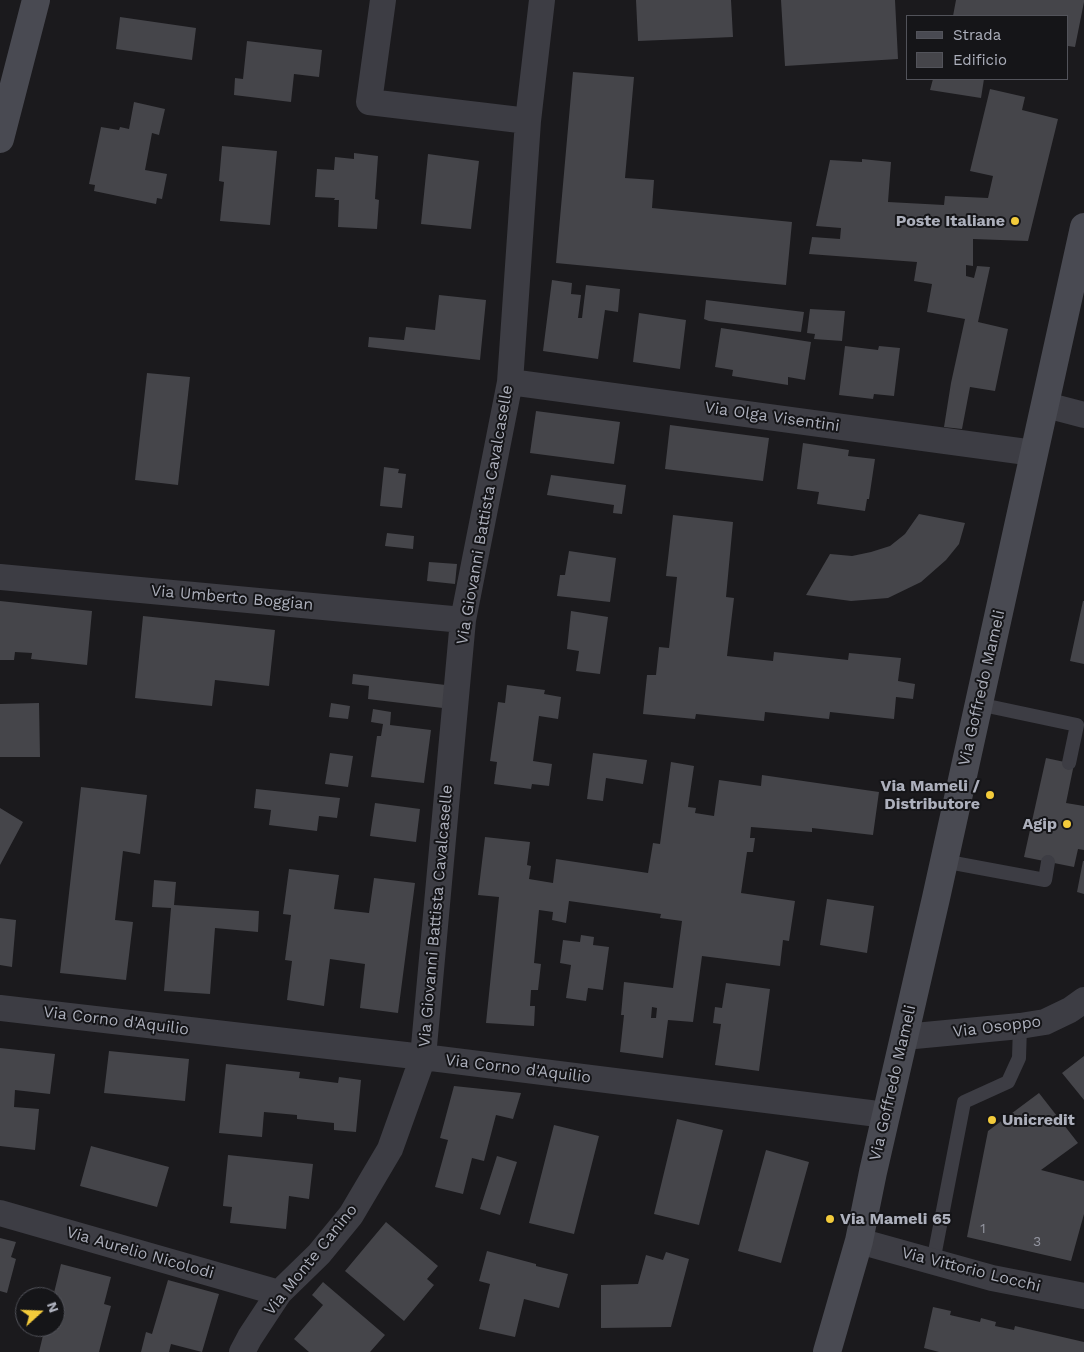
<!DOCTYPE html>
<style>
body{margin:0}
#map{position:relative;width:1084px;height:1352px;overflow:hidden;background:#1b1a1d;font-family:"Work Sans",sans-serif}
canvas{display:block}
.legend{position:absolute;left:906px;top:15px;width:162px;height:65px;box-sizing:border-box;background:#151518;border:1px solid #52535a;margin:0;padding:6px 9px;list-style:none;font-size:15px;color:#adb0bc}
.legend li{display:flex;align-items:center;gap:10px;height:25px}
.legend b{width:25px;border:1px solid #52535a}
.north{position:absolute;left:15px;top:1287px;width:50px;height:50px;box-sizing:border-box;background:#151518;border:1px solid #52535a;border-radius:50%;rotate:70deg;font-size:14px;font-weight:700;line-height:20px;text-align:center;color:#adb0bc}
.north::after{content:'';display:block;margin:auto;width:18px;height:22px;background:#f3cb3b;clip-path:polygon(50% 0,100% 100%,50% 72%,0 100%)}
</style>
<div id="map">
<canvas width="1084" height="1352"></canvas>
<ul class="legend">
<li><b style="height:6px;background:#494a52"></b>Strada</li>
<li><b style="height:14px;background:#45454a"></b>Edificio</li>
</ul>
<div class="north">N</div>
</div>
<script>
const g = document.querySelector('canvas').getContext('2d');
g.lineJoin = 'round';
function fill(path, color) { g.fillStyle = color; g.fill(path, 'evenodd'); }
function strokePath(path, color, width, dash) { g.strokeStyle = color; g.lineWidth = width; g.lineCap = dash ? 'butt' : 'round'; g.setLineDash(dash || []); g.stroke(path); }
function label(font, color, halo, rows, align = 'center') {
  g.font = font + ' "Work Sans",sans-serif'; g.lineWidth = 4; g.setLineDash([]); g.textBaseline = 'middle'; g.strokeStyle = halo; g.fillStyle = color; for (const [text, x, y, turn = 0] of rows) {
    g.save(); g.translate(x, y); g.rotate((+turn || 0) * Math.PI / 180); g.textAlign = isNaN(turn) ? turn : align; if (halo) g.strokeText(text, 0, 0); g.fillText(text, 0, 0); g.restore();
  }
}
const building = new Path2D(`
 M636,0H731L733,37L638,41Z
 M781,0H895L898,59L785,66Z
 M956,0H1084V2L1075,47L1068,46V16H953Z
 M120,17L196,28L192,60L116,49Z
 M247,41L322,50L319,77L294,74L291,102L234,95L235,78L243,79Z
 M573,72L634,77L625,178L654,180L652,208L792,222L786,285L556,263Z
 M933,79H984L981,98L930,90Z
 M990,89L1025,97L1022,110L1058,119L1028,241L973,239V266L966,265V276L974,278L977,266L990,267L978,322L1008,329L995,391L970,387L962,429L944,427L951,383L965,319L927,312L932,284L914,281L917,262L809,254L812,237L840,239L841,228L816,226L830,160L862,162V159L891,162L888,202L944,205L945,196L988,198L993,176L970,171Z
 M134,102L165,109L159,135L152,133L145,170L167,174L162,199L157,198L156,204L94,191L95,185L89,184L101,127L119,130L120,127L129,129Z
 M222,146L277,151L270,225L220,221L224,182L219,181Z
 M354,153L378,156L375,199L379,200L377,229L338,227L339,200H334L335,198L315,197L317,169L334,170L335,157L354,159Z
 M428,154L479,161L471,229L421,224Z
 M552,280L572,283L571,294L581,295L578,318H582L586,285L620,289L618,312L605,310L598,359L543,351Z
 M439,295L486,300L480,360L368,347L369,337L404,340L406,327L435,330Z
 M706,300L804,312L801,332L709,321L704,319Z
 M810,309L845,311L842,341L814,339L815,334L807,333Z
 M639,313L686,320L680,369L633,362Z
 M721,328L811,342L805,380L788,377V385L732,376L733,370L715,367Z
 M845,346L878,350L879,346L900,348L894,396L874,394L873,399L839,395Z
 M147,373L190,377L178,485L135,480Z
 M536,411L620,422L614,464L530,453Z
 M670,425L769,438L763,481L665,469Z
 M803,443L849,450L848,456L875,459L869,499H867L865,511L817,504L819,492L797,489Z
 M384,467L399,469L398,473L406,474L402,508L380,506Z
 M551,475L626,485L622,514L613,513L614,505L547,495Z
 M919,514L965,523L959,544L946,560L921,582L888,598L851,601L806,595L830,554L852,556L871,552L890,546L905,534Z
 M673,515L733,522L726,597L734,598L727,656L773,661L774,652L848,660L849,653L901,658L898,681L915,684L913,699L896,697L894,719L830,712L829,719L765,712L764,721L696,714L695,719L643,714L647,675H656L659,647L669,648L677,577L666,576Z
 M387,533L414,536L413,549L385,546Z
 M569,551L616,558L610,602L557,596L560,575H565Z
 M429,562L457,564L455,584L427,581Z
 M0,601L92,611L87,665L31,659L32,653L15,652L14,660H0Z
 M1083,601H1084V664L1070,661Z
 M571,611L608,617L600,674L576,671L579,651L567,649Z
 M143,616L275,630L269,686L215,680L212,706L135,698Z
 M353,674L454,686L451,709L368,699L369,686L352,684Z
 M507,685L545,690L544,694L561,697L558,719L539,716L533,761L552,764L549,786L532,784L531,789L494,784L497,762L490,761L498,702L505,703Z
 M39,703L40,757H0V704Z
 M331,703L350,706L348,719L329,717Z
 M373,709L391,712L390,725L431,730L424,783L371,777L377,736H381L383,724L371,722Z
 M330,753L353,756L348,787L325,784Z
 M593,753L647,760L643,784L606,778L603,801L587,799Z
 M1046,758L1074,764L1066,803L1084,806V850L1078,849L1074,867L1024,857Z
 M671,762L694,766L688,807L696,808L695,813L714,816L719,780L761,786L762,775L879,792L873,835L812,828V832L751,827L750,838H755L753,852H747L741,893L795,901L789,941L783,940L780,966L702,956L693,1022L668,1020L663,1058L620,1052L624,1015H621L624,982L673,988L682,921L660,918L661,914L569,901L566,923L552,920L553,912L539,910L534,963L541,964L538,990H531L530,1006H535L534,1026L486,1023L499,897L478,895L485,837L530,842L527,865L531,866L529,879L553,883L556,859L648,873L653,843L660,844ZM652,1007L657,1008L656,1018H651Z
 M81,787L147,795L140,854L123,851L115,920L133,922L126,980L60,973Z
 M256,789L340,798L337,818L319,816L317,831L269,825L271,810L254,808Z
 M375,803L420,809L416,842L370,836Z
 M0,808L23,822L0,865Z
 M1083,861H1084V894L1077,892Z
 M289,869L339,875L334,909L369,913L374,878L415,883L398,1013L360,1008L365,964L330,959L324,1006L287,1000L292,961L285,960L291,915L283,914Z
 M154,880L176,882L174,905L259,911L258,932L215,928L210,994L164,991L171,908L152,907Z
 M827,899L874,906L867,953L820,945Z
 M0,918L16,920L12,967L0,965Z
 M581,935L594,937L593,945L609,947L603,990L588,988L586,1001L566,998L571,965L560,963L563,940L580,942Z
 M726,983L770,989L759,1071L715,1065L721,1024L713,1023L715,1007L722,1008Z
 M0,1048L55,1054L50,1094L15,1090L14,1107L39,1109L35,1150L0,1146Z
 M109,1051L189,1059L185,1101L104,1093Z
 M1084,1056V1100L1062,1073Z
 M226,1064L300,1072L299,1078L338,1083L339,1077L361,1080L356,1132L334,1130V1123L297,1119V1115L264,1112L262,1137L219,1133Z
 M454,1086L521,1093L513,1119L496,1115L484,1161L472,1158L463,1194L435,1187L448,1140L440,1138Z
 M1039,1093L1078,1143L1041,1170L1084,1181V1214L1071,1261L967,1237L988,1131Z
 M677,1119L723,1130L699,1225L654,1214Z
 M554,1125L599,1136L574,1234L529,1223Z
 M91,1146L169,1167L157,1207L80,1186Z
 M766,1150L809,1162L781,1263L738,1251Z
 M228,1155L313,1164L309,1199L289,1196L286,1229L230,1223L232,1207L223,1206Z
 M497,1156L517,1162L500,1215L480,1209Z
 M386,1222L438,1266L427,1279L434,1285L404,1321L345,1271Z
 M0,1238L16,1242L11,1257L16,1259L7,1293L0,1291Z
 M487,1251L536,1264V1266L568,1274L559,1308L524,1299L515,1337L479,1329L490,1284L479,1281Z
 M666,1252L689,1259L671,1327L601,1328V1285L638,1284L646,1255L663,1260Z
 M61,1264L111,1277L104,1304L111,1306L99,1352H39L45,1327H55V1297H53Z
 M168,1280L219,1294L202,1352L171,1344L169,1352H141L146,1332L152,1334Z
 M323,1282L385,1335L370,1352H309L294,1339L323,1305L312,1295Z
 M933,1307L951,1311L950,1315L980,1322L981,1318L996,1322L995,1326L1014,1330L1015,1326L1084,1342V1352H939L924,1348Z`);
const lane = new Path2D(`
 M978,704L1077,725L1069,763
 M943,861L1045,880L1048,862
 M933,1262L964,1102L1008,1082L1019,1058L1020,1026`);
const street = new Path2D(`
 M383,0L369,102L528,121
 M510,382L1034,453
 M1046,405L1084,415
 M0,577L463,620
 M0,1008L423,1057L886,1115
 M904,1037L1020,1026L1045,1022L1070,1010L1084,1000
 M0,1213L279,1293
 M859,1241L992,1278L1084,1296
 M242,1352L250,1337L279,1293L319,1254L351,1215L390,1149L423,1057L463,620L510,382L528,121L542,0`);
const secondary = new Path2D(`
 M0,139L36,0
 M827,1352L859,1241L873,1172L936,898L1084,227`);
const markers = [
 [1015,221,5,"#f3cb3b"],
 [990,795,5,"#f3cb3b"],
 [1067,824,5,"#f3cb3b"],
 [992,1120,5,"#f3cb3b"],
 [830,1219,5,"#f3cb3b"]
];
const numberNames = [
 ["1",983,1229],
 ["3",1037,1242]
];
const poiNames = [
 ["Poste Italiane",1005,221],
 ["Via Mameli /",980,786],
 ["Distributore",980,804],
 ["Agip",1057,824],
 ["Unicredit",1002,1120,"left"],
 ["Via Mameli 65",840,1219,"left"]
];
const streetNames = [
 ["Via Olga Visentini",772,417,8],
 ["Via Giovanni Battista Cavalcaselle",485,515,-80],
 ["Via Umberto Boggian",232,598,5],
 ["Via Goffredo Mameli",982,688,-77],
 ["Via Giovanni Battista Cavalcaselle",436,916,-85],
 ["Via Corno d'Aquilio",116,1021,7],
 ["Via Osoppo",997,1027,-7],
 ["Via Corno d'Aquilio",518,1069,7],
 ["Via Goffredo Mameli",893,1083,-77],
 ["Via Aurelio Nicolodi",140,1253,16],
 ["Via Monte Canino",311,1260,-51],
 ["Via Vittorio Locchi",971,1270,14]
];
fill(building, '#45454a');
strokePath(lane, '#3d3d44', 14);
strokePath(street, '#3d3d44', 26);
strokePath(secondary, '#494a52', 28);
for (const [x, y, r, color] of markers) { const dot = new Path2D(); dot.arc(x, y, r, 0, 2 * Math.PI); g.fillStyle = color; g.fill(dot); strokePath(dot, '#151518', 2); }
label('14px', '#9395a0', null, numberNames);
label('bold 16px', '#adb0bc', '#151518', poiNames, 'right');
label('16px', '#adb0bc', '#151518', streetNames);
</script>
